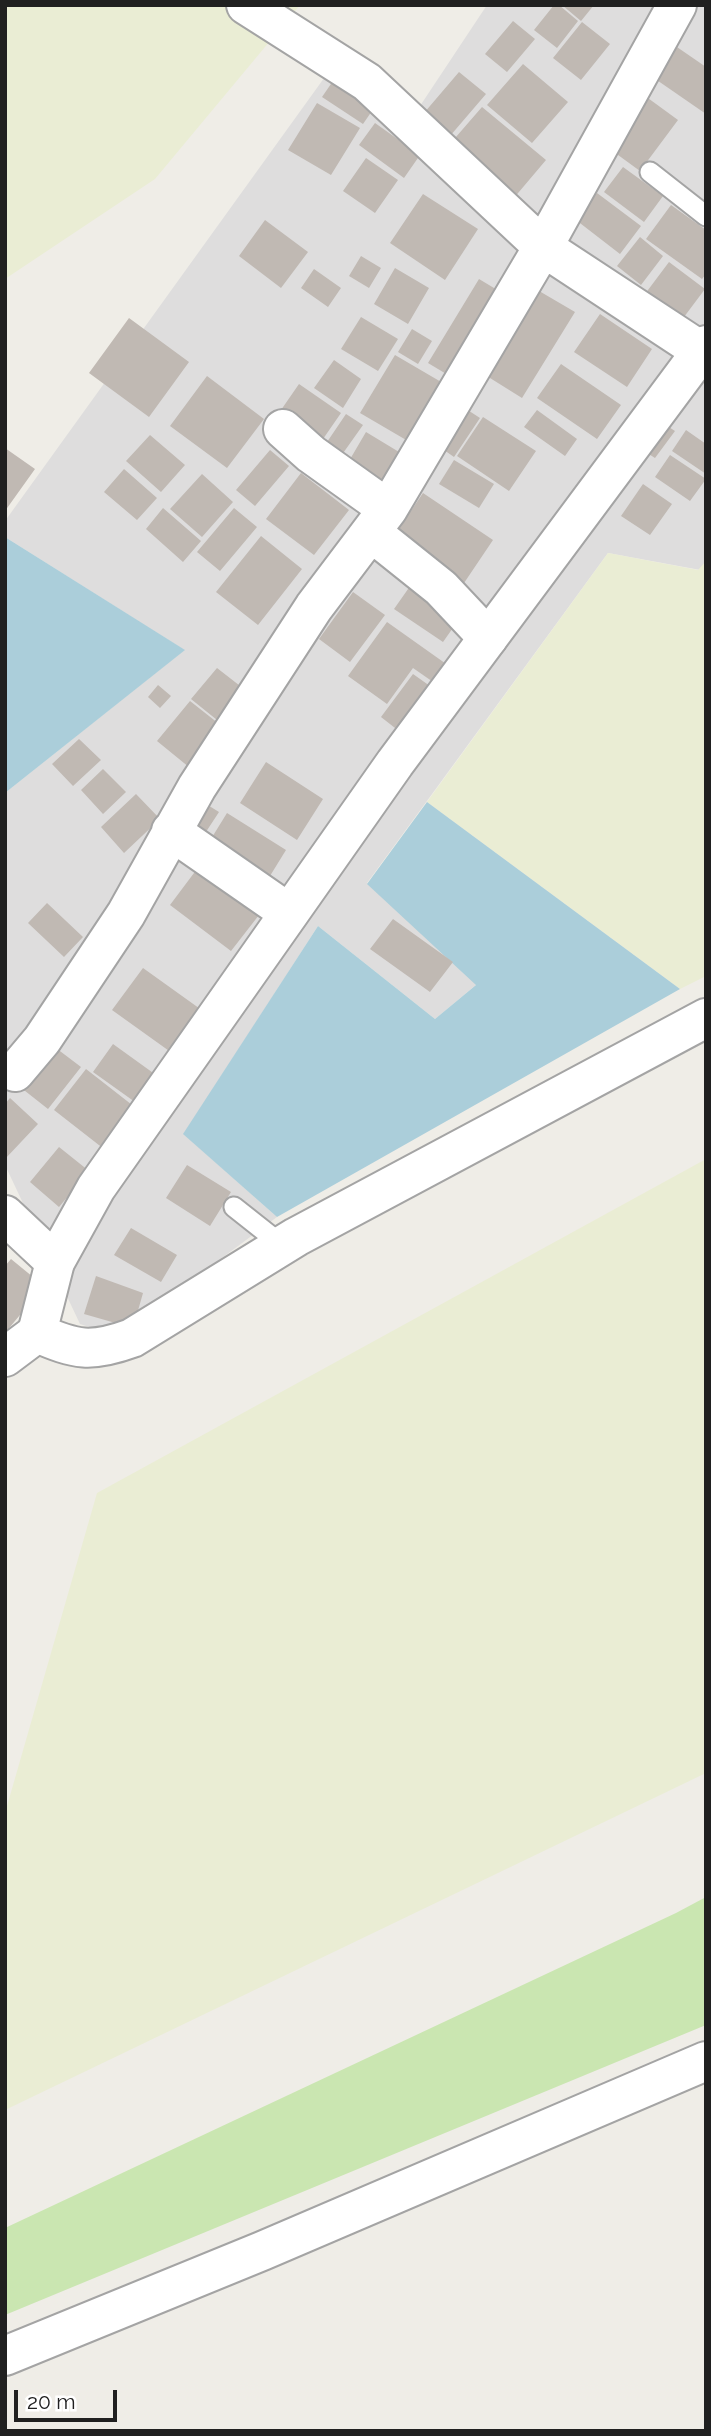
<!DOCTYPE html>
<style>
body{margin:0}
#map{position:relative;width:711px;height:2436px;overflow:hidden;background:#efede7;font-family:Raleway,sans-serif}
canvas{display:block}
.frame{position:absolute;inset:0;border:7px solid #202020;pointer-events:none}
.scale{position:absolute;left:14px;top:2390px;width:103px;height:32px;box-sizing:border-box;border:4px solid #202020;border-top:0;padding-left:9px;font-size:21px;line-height:24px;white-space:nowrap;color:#202020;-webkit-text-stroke:5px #fff;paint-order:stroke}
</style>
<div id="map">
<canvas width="711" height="2436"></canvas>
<div class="frame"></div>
<div class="scale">20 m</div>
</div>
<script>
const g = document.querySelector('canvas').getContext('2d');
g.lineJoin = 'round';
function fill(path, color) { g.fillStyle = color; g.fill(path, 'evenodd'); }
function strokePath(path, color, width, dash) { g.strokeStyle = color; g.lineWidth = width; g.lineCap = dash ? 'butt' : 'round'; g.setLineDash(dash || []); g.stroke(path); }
const residential = new Path2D(`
 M487,5H706V571L608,553L367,883L477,984L435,1019L318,926L184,1134L277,1217L117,1336L80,1324L5,1165V793L184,650L5,537V521L345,49L418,109Z`);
const farmland = new Path2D(`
 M5,5H300L155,179L5,279Z
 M608,553L698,570L706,561V976L680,989L427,802Z
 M706,1159V1773L5,2110V1813L97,1493Z`);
const grass = new Path2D(`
 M706,1897V2025L5,2315V2228L676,1913Z`);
const water = new Path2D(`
 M5,537L185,650L5,793Z
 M427,802L680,989L277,1217L183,1134L318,926L435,1019L476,985L367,884Z`);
const building = new Path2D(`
 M554,5H559L578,21L557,48L534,30Z
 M562,5H594L581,21Z
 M513,21L535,39L507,72L485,54Z
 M582,22L610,44L581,80L553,58Z
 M674,45L706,67V114L651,76Z
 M523,64L568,102L532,143L487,105Z
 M459,72L486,94L450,136L424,113Z
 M333,81L374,108L363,124L322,97Z
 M641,93L678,120L640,171L603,144Z
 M317,103L360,128L331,175L288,150Z
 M482,107L546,160L513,199L449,145Z
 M375,123L420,155L404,178L359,145Z
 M366,158L398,180L375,213L343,191Z
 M623,167L663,196L644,222L604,192Z
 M597,193L641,226L620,254L576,220Z
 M423,194L478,229L445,280L390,243Z
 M671,205L706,230V274L702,279L646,239Z
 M265,220L308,252L281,288L239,256Z
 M640,237L663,256L641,285L617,266Z
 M361,256L381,268L369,288L349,276Z
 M669,262L705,289L681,321L645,294Z
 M395,268L429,288L408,324L374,304Z
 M314,269L341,288L328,307L301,288Z
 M479,279L509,297L458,381L428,363Z
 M534,288L575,312L522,398L482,373Z
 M600,314L652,349L627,387L574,352Z
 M361,317L398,339L378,371L341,349Z
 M129,318L189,362L149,417L89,373Z
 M412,329L432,341L418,364L398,352Z
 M395,355L448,386L413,444L360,413Z
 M334,360L361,379L343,408L314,388Z
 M561,364L621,405L597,439L537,398Z
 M207,376L264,419L227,468L170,426Z
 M299,384L341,413L323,439L281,410Z
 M460,405L480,418L454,457L434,443Z
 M537,410L577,439L565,456L524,427Z
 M346,414L363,425L341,456L325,445Z
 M483,417L536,451L509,491L457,456Z
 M661,422L675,431L655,458L641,449Z
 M686,430L706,444V474L672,451Z
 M366,432L404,455L386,484L349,461Z
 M150,435L185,465L161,492L126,461Z
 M5,448L35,469L5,511Z
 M270,450L289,466L255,506L236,490Z
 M670,455L706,479L690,501L655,477Z
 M454,460L494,484L479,508L439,484Z
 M124,469L157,498L137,520L104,492Z
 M301,473L349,510L314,555L266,519Z
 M202,474L233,502L202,537L170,509Z
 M643,484L672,504L650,535L621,516Z
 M423,493L493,540L462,586L392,539Z
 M163,508L201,541L183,562L146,529Z
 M234,508L257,527L220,571L197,552Z
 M261,536L302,569L258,625L216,592Z
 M413,582L462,615L443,642L394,609Z
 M353,592L385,615L350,662L319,639Z
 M387,622L449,666L436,684L413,668L387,704L348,676Z
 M217,668L253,696L227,728L191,699Z
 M413,674L437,691L404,735L381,717Z
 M158,685L171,696L160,708L148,697Z
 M190,701L228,731L195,772L157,741Z
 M79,739L101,760L73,786L52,764Z
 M266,762L323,799L297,840L240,803Z
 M103,769L126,792L103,814L81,790Z
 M136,794L160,819L124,853L101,827Z
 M198,799L219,812L200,841L179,828Z
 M227,813L286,850L265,884L206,847Z
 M197,869L259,915L231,951L170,905Z
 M47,903L83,937L64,957L28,923Z
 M393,919L453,962L430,992L370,949Z
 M143,968L203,1011L172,1053L112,1010Z
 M48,1042L81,1067L48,1109L15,1083Z
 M113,1044L156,1075L135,1102L93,1072Z
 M86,1069L136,1108L104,1149L54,1110Z
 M10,1098L38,1124L5,1159V1104Z
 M59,1147L89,1171L59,1207L30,1182Z
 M187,1165L231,1192L210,1226L166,1198Z
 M131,1228L177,1255L161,1282L114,1255Z
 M11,1259L44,1286L5,1333V1266Z
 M96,1276L143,1293L133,1328L84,1314Z`);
const service = new Path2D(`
 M650,172L706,216
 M234,1207L282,1245`);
const minor = new Path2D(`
 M246,5L367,82L543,247L701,351
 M283,429L311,454L388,509L543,247L677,5
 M371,532L441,588L488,638
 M171,831L289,913
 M15,1072L42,1040L126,914L197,787L314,607L388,509
 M5,1215L55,1262
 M5,1357L37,1333
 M5,2356L262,2251L706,2061`);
const tertiary = new Path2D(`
 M706,345L395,763L96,1188L55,1262L37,1333C76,1350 91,1353 132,1338L296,1237L706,1018`);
fill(residential, '#dedddd');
fill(farmland, '#eaedd4');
fill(grass, '#cae6b1');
fill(water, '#abceda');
fill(building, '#c0b9b3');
strokePath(service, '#a4a4a4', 23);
strokePath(minor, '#a4a4a4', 42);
strokePath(tertiary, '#a4a4a4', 42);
strokePath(service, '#fff', 19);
strokePath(minor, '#fff', 38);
strokePath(tertiary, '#fff', 38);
</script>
